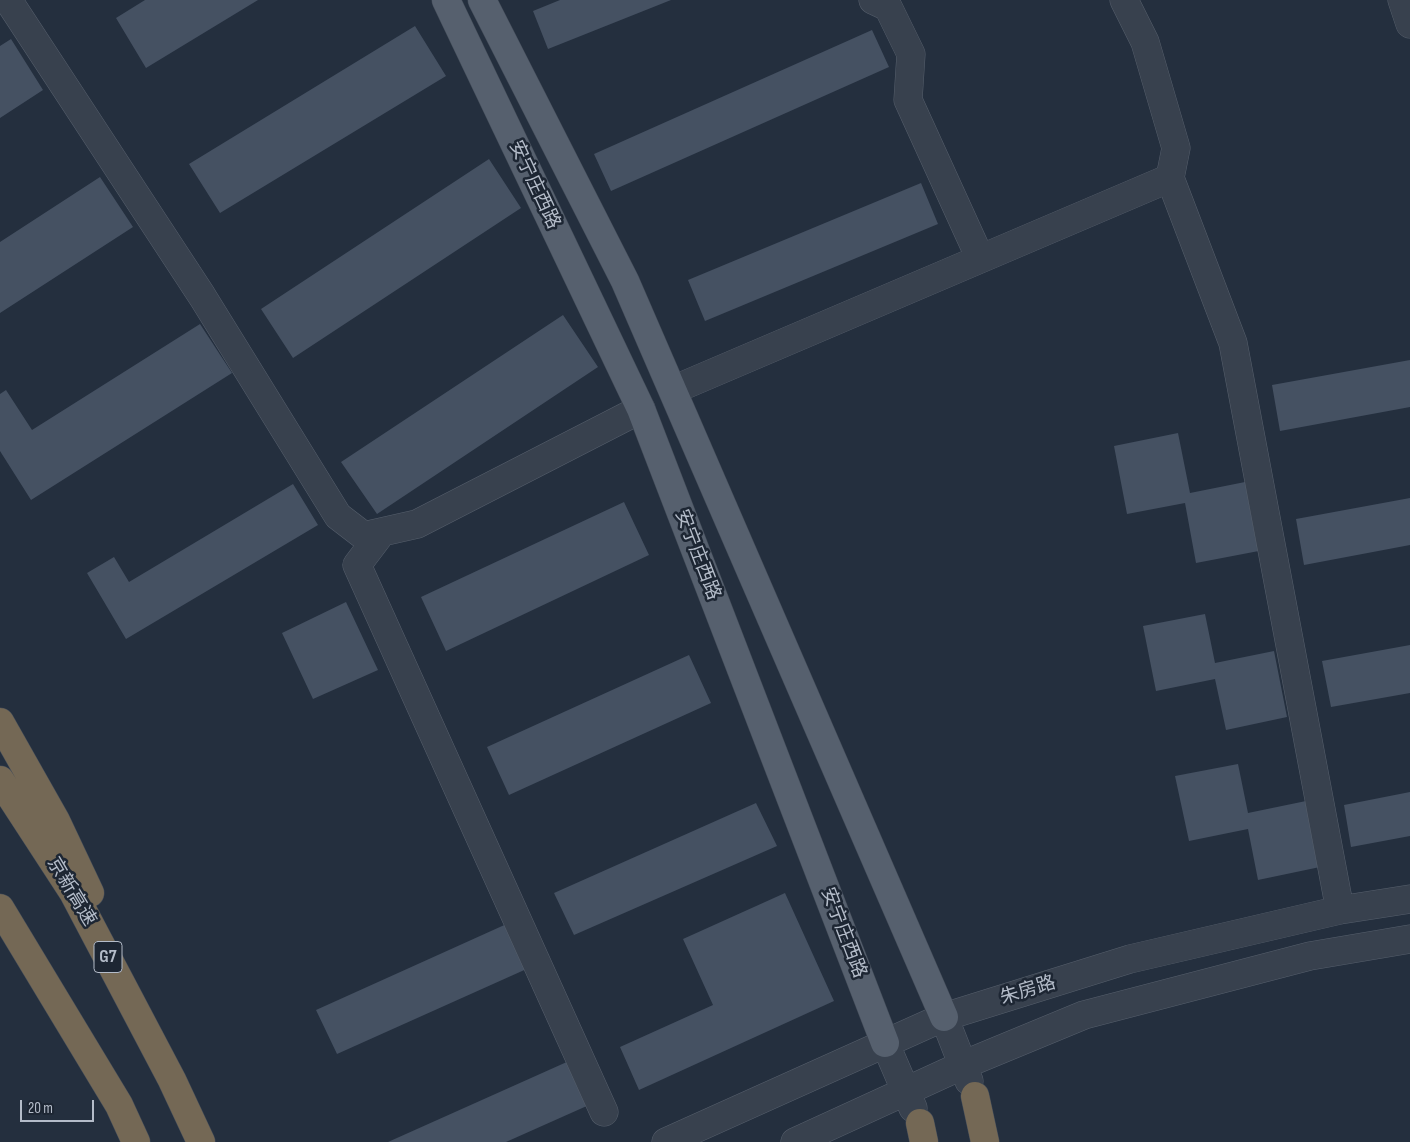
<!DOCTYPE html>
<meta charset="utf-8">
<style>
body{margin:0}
#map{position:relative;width:1410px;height:1142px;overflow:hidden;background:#242f3e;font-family:"Sofia Sans Condensed",sans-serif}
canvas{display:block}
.scale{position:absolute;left:20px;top:1100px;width:74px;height:22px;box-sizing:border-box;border:2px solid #b4bcc9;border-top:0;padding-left:6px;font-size:15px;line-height:18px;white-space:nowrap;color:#b4bcc9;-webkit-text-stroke:4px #1d2633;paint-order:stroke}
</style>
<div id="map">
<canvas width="1410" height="1142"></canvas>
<div class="scale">20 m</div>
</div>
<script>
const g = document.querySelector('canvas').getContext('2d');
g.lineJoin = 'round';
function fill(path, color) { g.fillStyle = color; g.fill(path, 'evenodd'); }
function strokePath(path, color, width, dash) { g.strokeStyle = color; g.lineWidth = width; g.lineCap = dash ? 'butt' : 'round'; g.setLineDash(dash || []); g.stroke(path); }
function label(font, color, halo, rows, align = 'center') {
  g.font = font + ' "Sofia Sans Condensed","Noto Sans SC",sans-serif'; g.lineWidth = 5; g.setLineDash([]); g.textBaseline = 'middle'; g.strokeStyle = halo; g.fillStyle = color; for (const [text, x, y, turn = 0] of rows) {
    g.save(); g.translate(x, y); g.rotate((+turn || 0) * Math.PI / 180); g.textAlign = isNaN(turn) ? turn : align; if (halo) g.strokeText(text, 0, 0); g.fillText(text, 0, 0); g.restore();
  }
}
const building = new Path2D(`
 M145,0H258L146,68L116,18Z
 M560,0H671L548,49L533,11Z
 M415,26L446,76L220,213L189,164Z
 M872,30L889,67L611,191L594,154Z
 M11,39L43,90L0,118V46Z
 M489,159L521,208L293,358L261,309Z
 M100,177L133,227L0,313V242Z
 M921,183L938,224L705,321L688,280Z
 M563,315L598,367L377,514L341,462Z
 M200,324L232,373L31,500L0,451V394L6,390L32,430Z
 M1410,360V407L1280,431L1272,385Z
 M1178,433L1190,493L1250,481L1264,550L1196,563L1185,503L1127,514L1114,446Z
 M293,484L318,525L126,639L87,573L114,557L129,582Z
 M1410,498V545L1304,565L1296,519Z
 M624,502L649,555L446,651L421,597Z
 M346,602L378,670L313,699L282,633Z
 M1205,614L1215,663L1274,651L1287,717L1226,730L1215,679L1156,691L1143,626Z
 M1410,645V693L1331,707L1322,661Z
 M689,655L711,703L509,795L487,747Z
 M1238,764L1248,813L1306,801L1320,867L1258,880L1248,829L1189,841L1175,776Z
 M1410,792V836L1351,847L1344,805Z
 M756,803L777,846L574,935L554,893Z
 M785,893L834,1001L639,1090L620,1047L713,1005L683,939Z
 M511,922L531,967L337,1054L316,1010Z
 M569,1061L589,1105L506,1142H388Z`);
const minor = new Path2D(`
 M8,0L202,296L338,516L364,536L417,524L641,409
 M873,0L888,7L911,54L908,100L980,258
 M1124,0L1145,42L1176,148L1170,178L1233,343L1340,910
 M1402,0L1410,24
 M673,390L1170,178
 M382,532L357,565L604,1112
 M944,1017L969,1081
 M885,1043L913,1108
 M666,1142L944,1017L1130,959L1340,910L1410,899
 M795,1142L963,1065L1084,1015L1310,956L1410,939`);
const major = new Path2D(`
 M446,0L641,409L885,1043
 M482,0L625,281L944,1017`);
const highway = new Path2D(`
 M0,722L56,821L90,893
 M0,780L73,892L172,1080L201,1142
 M0,908L119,1105L136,1142
 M975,1096L985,1142
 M920,1123L924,1142`);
const shields = [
 [108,957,28]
];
const shieldNames = [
 ["G7",108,957]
];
const streetNames = [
 ["安宁庄西路",534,185,65],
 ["安宁庄西路",697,555,69],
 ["京新高速",71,892,59],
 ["安宁庄西路",843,933,69],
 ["朱房路",1028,991,-17]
];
fill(building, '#455162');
strokePath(minor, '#565f6c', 29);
strokePath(major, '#414a57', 29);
strokePath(highway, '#434c59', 29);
strokePath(minor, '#38414e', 28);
strokePath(major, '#56606e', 28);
strokePath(highway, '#746855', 28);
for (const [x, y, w] of shields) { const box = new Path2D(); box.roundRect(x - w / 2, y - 15.5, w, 31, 4); g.fillStyle = '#1d2633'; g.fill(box); strokePath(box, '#b4bcc9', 1); }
label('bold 18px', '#b4bcc9', null, shieldNames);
label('19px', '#b4bcc9', '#1d2633', streetNames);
</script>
